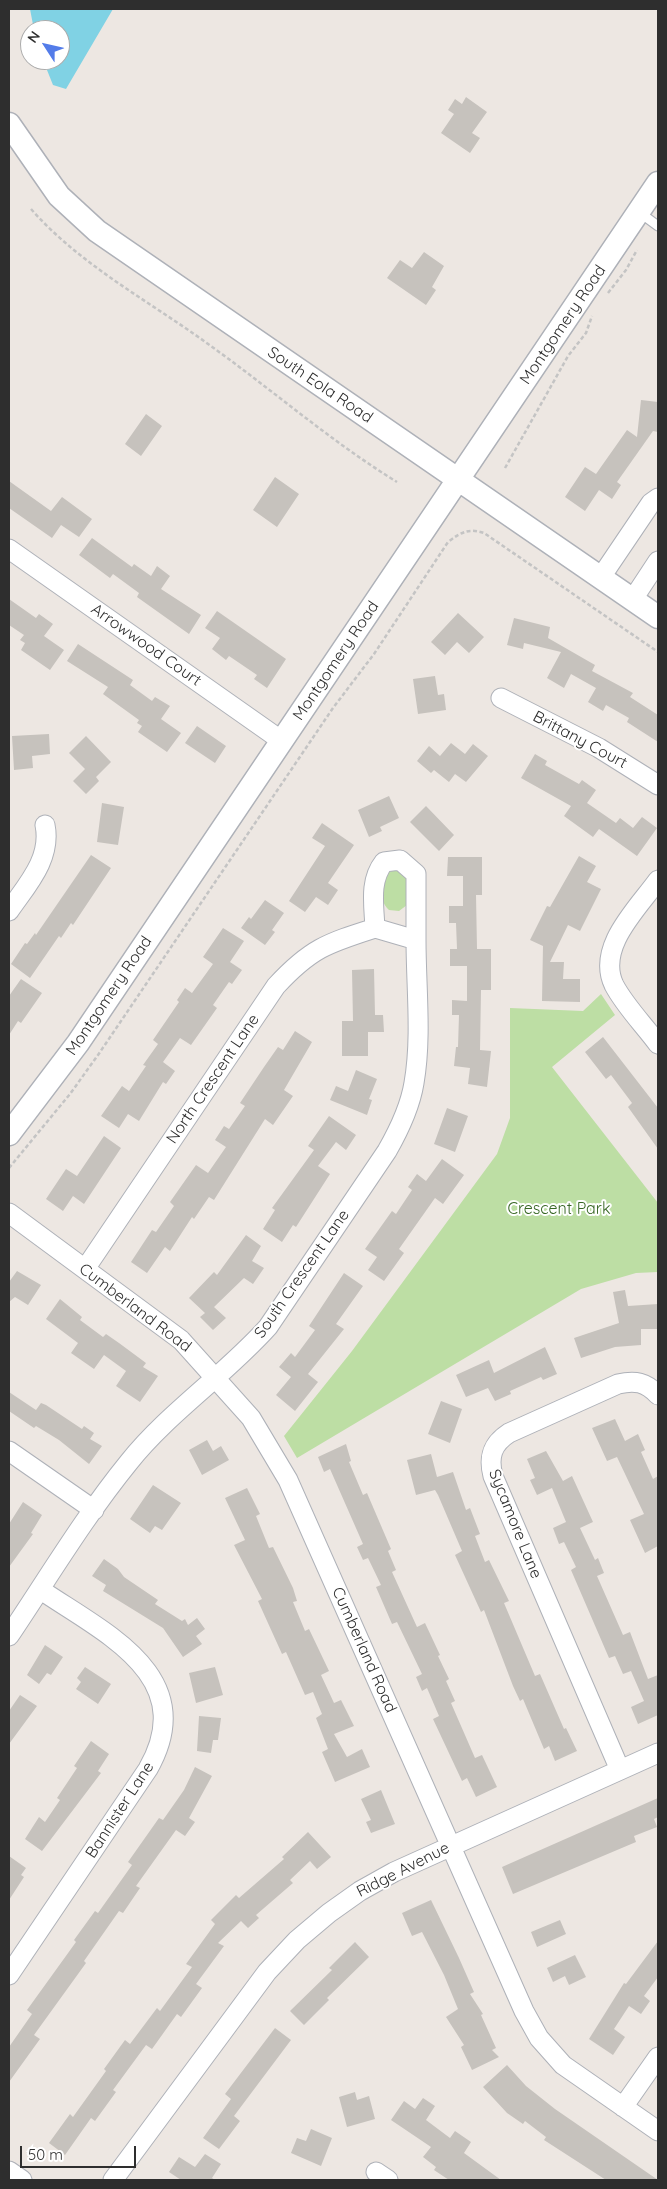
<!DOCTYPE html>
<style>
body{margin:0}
#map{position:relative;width:667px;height:2189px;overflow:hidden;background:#ede7e2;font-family:Quicksand,sans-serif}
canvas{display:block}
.frame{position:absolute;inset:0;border:10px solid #2e2e2e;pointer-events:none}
.north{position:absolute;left:20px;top:20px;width:50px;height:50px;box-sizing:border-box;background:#fff;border:1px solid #ababab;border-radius:50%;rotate:305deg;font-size:14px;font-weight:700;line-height:20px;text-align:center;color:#2e2e2e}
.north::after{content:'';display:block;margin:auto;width:18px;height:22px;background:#537ce9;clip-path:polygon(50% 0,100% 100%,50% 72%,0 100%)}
.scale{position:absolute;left:20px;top:2146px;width:116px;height:22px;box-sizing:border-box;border:2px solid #2e2e2e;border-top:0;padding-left:6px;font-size:15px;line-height:18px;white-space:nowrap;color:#2e2e2e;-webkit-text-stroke:4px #fff;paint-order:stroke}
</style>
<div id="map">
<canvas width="667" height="2189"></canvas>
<div class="frame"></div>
<div class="north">N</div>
<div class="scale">50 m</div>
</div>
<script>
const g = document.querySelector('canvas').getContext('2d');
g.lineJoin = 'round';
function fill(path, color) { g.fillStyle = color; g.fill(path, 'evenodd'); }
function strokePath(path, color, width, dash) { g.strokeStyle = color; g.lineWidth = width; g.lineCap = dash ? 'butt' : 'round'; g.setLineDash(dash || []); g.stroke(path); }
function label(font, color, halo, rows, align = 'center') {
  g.font = font + ' Quicksand,sans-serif'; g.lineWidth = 4; g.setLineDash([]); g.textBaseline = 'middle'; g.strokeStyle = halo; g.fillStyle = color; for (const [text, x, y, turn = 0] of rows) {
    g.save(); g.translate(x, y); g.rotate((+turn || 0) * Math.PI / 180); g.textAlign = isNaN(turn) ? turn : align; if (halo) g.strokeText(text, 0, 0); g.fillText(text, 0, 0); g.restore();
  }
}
const green = new Path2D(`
 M394,870L402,872L408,882L407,905L399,911L389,910C378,900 383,885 387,873Z
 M601,994L615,1015L552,1067L658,1203V1272L636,1273L581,1289L297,1458L284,1436L352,1351L497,1154L510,1118V1008L583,1011Z`);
const water = new Path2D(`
 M30,9H113L66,89L53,85L43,60H60V30H34Z`);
const building = new Path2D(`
 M466,97L487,112L472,133L480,138L470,153L441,133L454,114L448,110L455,99L462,104Z
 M424,252L444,266L432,287L436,290L426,305L387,278L400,260L412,268Z
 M641,400L658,402V432L653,431L617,482L621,485L612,499L599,490L585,511L565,497L585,467L596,474L627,430L637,437Z
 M146,414L162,426L141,456L125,444Z
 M275,477L299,494L277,527L253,510Z
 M9,481L51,511L62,497L92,519L79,537L61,525L52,538L9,508Z
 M92,538L132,567L134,564L151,576L157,566L170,576L161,589L201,615L189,634L137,597L139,593L113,574L110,578L79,555Z
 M9,599L36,618L39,614L53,624L44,636L64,650L50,670L21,650L25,643L20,640L24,635L9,625Z
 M217,611L286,659L267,688L254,679L257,675L229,656L226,660L212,649L220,638L205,628Z
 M458,613L484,637L469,653L457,642L445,655L431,642Z
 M514,618L550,627L548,638L595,665L592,671L633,693L630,697L658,715V742L627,722L629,718L606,705L603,711L588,702L596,688L571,674L564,688L547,678L561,652L524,643L523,649L507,645Z
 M78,644L133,680L130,685L152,701L155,697L170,706L161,719L181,733L167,752L138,732L142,726L137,723L139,720L103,694L108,687L67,661Z
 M435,676L438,695L444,694L446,710L418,714L413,679Z
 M197,726L226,746L215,763L185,743Z
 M49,734L50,754L32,756L33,768L14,770L12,736Z
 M86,736L111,762L96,777L99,781L86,794L73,781L85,769L69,753Z
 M451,743L465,754L473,744L488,756L466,782L455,774L449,782L434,770L431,773L417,761L429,746L440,756Z
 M535,754L547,761L545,765L579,784L582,780L596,790L587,803L616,823L620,818L633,828L642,817L657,828L637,856L599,829L593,837L564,816L571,806L521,778Z
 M389,796L399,818L380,827L382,831L369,837L358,810Z
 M102,803L124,807L118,845L97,842Z
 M426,806L454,835L439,851L410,822Z
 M322,823L354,845L328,883L338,890L328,905L316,897L305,912L289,901L325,846L312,838Z
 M91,855L111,868L73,925L71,923L61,938L59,936L30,978L11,964L25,943L27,944L35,933L36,935Z
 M579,856L596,866L587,882L601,889L580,931L568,925L550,962H564L563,979H580V1002L542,1001L543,946L530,940L547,906L550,907Z
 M448,857H482V895H476L477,949H491V990H481L480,1050L491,1051L487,1087L468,1084L470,1068L454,1066L456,1047H458L459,1015H452V1000L467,1001V966H450V949H457L456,923H449V906H463V876H447Z
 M265,900L284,913L272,930L275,932L265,945L241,928L249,917L251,919Z
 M223,928L244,941L230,962L242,970L232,984L229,982L213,1005L217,1008L191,1045L180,1038L163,1062L175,1071L166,1084L163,1082L139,1121L128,1114L119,1128L101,1116L122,1086L129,1091L146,1066L143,1065L158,1044L153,1040L179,1002L177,1000L185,988L192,993L213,964L203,957Z
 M374,969L375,1015H383L384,1032H368V1056H342V1021H353L352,970Z
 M21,979L42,993L21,1023L18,1021L9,1035V996Z
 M295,1031L312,1042L284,1090L293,1096L273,1125L265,1119L214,1200L209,1197L194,1219L192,1217L170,1251L165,1247L147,1273L131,1262L152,1230L156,1232L174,1206L170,1202L196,1165L208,1173L226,1147L215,1140L224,1126L229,1129L245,1106L240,1103L264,1067L278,1047L283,1050Z
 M603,1037L658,1108V1149L628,1107L632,1103L611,1075L606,1079L585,1052Z
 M356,1070L377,1079L369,1099L372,1100L367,1115L330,1100L336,1086L348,1091Z
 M447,1108L468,1116L455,1152L434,1144Z
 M329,1116L356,1135L346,1150L336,1142L318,1166L330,1174L296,1227L293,1225L282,1242L263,1229L275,1210L272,1208L314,1150L308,1146Z
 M104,1136L121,1148L84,1204L73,1196L63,1211L46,1199L66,1169L77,1176Z
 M442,1159L464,1175L443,1204L435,1198L399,1249L404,1253L384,1281L368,1270L377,1257L365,1249L392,1211L396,1214L412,1190L408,1187L417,1174L426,1181Z
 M246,1235L261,1246L252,1261L264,1268L253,1284L244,1278L214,1307L226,1318L213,1330L200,1317L205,1313L189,1298L214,1272L217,1275Z
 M17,1271L41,1285L28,1305L15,1297L9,1302V1282Z
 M344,1273L363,1286L336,1324L344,1329L308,1374L318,1382L295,1411L276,1395L291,1377L279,1367L291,1353L295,1357L315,1330L309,1326Z
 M625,1290L628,1306L658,1304V1329H641V1345L615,1347L581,1358L574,1338L619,1323L613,1292Z
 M60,1299L82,1317L80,1320L103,1337L106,1334L119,1343L146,1363L143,1367L158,1376L140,1402L116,1386L126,1371L104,1355L94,1369L71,1353L78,1343L46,1319Z
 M545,1347L557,1374L543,1380L541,1377L510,1391L511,1394L495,1401L488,1388L466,1397L456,1375L489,1360L494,1373Z
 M9,1392L36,1410L41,1403L46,1405L82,1429L84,1426L94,1433L90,1439L102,1446L89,1464L59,1440L36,1426L34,1428L9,1411Z
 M441,1401L462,1409L450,1443L428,1434Z
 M615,1419L625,1441L638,1434L645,1450L641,1452L653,1479L658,1476V1546L645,1553L630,1520L644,1514L617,1457L607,1461L592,1428Z
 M207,1440L213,1451L221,1446L229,1460L202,1475L189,1450Z
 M346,1444L351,1461L349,1462L363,1495L367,1493L391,1549L388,1551L396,1570L392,1572L417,1627L425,1623L440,1655L438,1656L449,1679L446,1681L455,1701L451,1703L475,1758L482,1755L497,1787L476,1797L467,1778L462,1781L433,1719L439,1716L427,1688L422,1691L416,1677L422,1674L397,1622L392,1624L376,1587L381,1585L368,1558L363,1560L357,1547L363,1544L330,1469L324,1472L318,1457Z
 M546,1451L563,1481L572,1476L593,1522L580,1528L595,1560L598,1558L604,1573L597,1576L623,1635L630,1632L648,1679L658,1675V1715L638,1724L631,1707L644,1701L631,1671L623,1674L615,1656L609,1658L571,1570L576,1567L564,1542L559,1544L553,1528L566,1522L552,1488L537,1495L530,1480L535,1478L527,1459Z
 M431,1454L437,1477L453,1472L466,1510L470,1508L480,1534L475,1536L485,1562L489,1560L509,1601L504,1603L535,1676L540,1674L564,1729L566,1728L577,1751L555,1761L549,1746L544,1749L523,1699L520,1701L513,1686L484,1610L481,1612L455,1555L462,1551L438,1495L435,1490L416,1495L407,1460Z
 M153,1485L181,1503L162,1530L155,1526L150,1533L130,1519Z
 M247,1488L260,1514L256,1516L269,1548L273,1547L293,1588L297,1601L293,1602L305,1631L309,1629L329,1671L321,1675L334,1703L341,1700L354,1726L334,1734L347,1757L362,1749L370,1767L335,1782L322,1752L328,1749L316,1718L322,1714L313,1692L305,1695L286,1652L282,1654L258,1601L262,1599L234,1545L245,1540L225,1498Z
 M23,1502L42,1515L31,1533L33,1534L9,1567V1524Z
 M104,1559L118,1569L124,1577L158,1600L155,1604L182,1621L185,1619L188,1625L197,1618L205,1629L196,1636L202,1644L183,1657L163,1628L103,1591L106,1585L92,1576Z
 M45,1645L63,1657L51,1675L47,1673L39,1684L27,1675Z
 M85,1667L111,1684L98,1704L76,1689L81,1682L77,1678Z
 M215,1667L223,1695L196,1703L189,1673Z
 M20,1695L37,1706L9,1744V1711Z
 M199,1716L221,1718L218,1740H213L211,1753L197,1751Z
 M91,1741L109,1754L98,1771L101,1773L42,1851L25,1839L39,1817L45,1822L60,1800L57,1798L77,1768L74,1766Z
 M195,1767L212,1776L189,1818L195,1822L185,1836L176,1830L136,1886L140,1888L123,1913L119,1911L84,1961L86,1963L34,2035L40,2039L9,2082V2047L32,2014L27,2010L76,1942L74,1940L95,1911L98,1913L132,1865L128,1862L159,1818L163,1820L184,1790Z
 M381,1790L395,1824L371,1833L366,1822L371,1820L361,1799Z
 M658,1798V1817L654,1819L657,1827L634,1836L636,1842L513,1894L502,1867Z
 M308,1832L331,1857L317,1869L310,1861L290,1880L293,1883L256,1915L259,1918L248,1928L241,1921L218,1943L224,1946L196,1984L202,1988L181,2017L177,2014L152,2049L146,2045L113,2090L116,2092L95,2121L91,2118L65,2155L49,2143L70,2114L73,2117L106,2071L104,2069L125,2040L130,2044L157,2008L160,2011L192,1967L186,1964L215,1924L211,1920L236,1895L239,1898L284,1859L282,1857Z
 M9,1856L26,1868L21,1875L24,1877L9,1900Z
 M431,1900L459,1958L474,1992L470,1994L483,2014L481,2015L496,2048L492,2050L499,2057L472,2070L461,2047L464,2045L446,2017L458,2009L444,1975L422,1932L412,1936L402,1913Z
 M560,1920L566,1934L537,1947L531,1932Z
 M658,1941V1977L644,1996L650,2001L641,2014L629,2006L614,2029L625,2037L613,2055L589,2039L624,1983L626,1984Z
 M355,1942L369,1957L327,1998L329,2000L304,2025L290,2011L332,1970L329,1968Z
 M575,1955L586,1977L569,1985L565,1976L553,1982L547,1968Z
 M275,2028L291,2040L234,2116L240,2121L219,2149L203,2138L231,2099L225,2094Z
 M507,2065L526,2086L555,2109L658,2180H606L544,2140L546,2137L525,2121L523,2124L507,2113L483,2087Z
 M355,2092L357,2100L369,2096L375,2119L347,2127L339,2097Z
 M423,2098L435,2106L426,2120L450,2138L455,2131L471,2142L464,2153L501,2180H449L434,2170L436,2167L423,2157L431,2147L391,2120L404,2101L415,2109Z
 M311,2129L332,2138L321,2166L291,2153L297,2138L306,2141Z
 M205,2154L221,2164L212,2178L215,2180H181L169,2172L179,2157L195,2167Z`);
const path = new Path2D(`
 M31,209C82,267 153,303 215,349C276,393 332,442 397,482
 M608,293L626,270L637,250
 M505,468L568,356L586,333L592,316
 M9,1168L70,1094L98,1055L333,708L374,654L448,542C461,532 469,528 484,533L658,652`);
const service = new Path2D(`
 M639,212L658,226`);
const minor = new Path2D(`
 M9,549L282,741
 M601,577L651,503L658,498
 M633,599L658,561
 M501,698L599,748L658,785
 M658,880C638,908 596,947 614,985C625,1006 644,1025 658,1044
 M9,911C26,886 52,859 45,825
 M375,928C374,905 369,881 384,862L400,860L416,874V940
 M9,1213L181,1340L251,1418L288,1480L524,2011L539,2038L563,2065L658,2131
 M85,1269L276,986C311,948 328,943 375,928
 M9,1451L94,1510
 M9,1636C48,1578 85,1516 129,1462C168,1413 225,1375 268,1327L387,1151C399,1130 410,1108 414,1083C422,1037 416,987 416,940L375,928
 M620,1770L493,1476C488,1457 492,1444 509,1433L618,1384C635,1380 646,1382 658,1395
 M9,1975L148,1769C201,1676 104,1633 41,1590
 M623,2107L658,2057
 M9,2171L22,2180
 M376,2172L388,2180
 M113,2180L267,1972L297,1940L329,1913L360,1891L394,1872L658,1753`);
const tertiary = new Path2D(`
 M9,124L59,196L97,231L658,617
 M9,1134L78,1043L658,183`);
const streetNames = [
 ["Montgomery Road",563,325,-56],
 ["South Eola Road",320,385,34],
 ["Arrowwood Court",146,645,35],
 ["Montgomery Road",336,661,-56],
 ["Brittany Court",580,740,28],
 ["Montgomery Road",109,996,-56],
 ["North Crescent Lane",213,1079,-56],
 ["South Crescent Lane",302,1274,-55],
 ["Cumberland Road",135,1308,37],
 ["Sycamore Lane",515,1524,68],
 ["Cumberland Road",364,1650,66],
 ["Bannister Lane",120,1810,-57],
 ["Ridge Avenue",403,1870,-27]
];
const parkNames = [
 ["Crescent Park",559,1209]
];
fill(green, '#bddea4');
fill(water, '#80d2e4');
fill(building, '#c6c2bd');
strokePath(service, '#aeb1b8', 11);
strokePath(minor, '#aeb1b8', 21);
strokePath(tertiary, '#aeb1b8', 25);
strokePath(path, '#c4c4c4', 2.5, [4, 2.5]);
strokePath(service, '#fff', 9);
strokePath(minor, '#fff', 19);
strokePath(tertiary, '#fff', 22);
label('16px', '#2e2e2e', '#fff', streetNames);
label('16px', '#366623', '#fff', parkNames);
</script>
